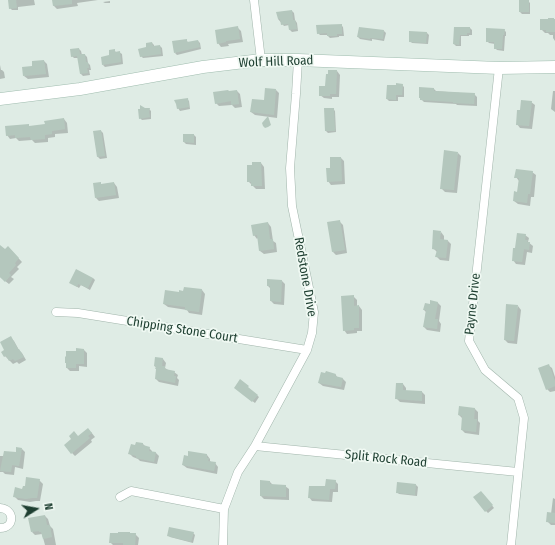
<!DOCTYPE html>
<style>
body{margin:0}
#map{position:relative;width:555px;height:545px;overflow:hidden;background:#dfece5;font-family:"Fira Sans Condensed",sans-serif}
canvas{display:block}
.north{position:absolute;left:16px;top:489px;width:40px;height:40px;-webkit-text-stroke:3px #f0f9f3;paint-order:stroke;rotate:79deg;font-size:11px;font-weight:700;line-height:16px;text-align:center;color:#1e3f31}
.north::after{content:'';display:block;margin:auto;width:14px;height:18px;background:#1e3f31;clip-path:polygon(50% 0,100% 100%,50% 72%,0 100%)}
</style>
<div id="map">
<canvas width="555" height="545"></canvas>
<div class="north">N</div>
</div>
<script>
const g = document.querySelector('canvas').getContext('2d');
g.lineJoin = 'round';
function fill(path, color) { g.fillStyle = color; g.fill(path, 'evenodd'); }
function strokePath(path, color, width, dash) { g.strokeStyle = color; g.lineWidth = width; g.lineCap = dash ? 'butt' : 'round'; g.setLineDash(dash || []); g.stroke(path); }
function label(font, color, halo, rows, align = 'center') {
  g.font = font + ' "Fira Sans Condensed",sans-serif'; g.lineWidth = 3.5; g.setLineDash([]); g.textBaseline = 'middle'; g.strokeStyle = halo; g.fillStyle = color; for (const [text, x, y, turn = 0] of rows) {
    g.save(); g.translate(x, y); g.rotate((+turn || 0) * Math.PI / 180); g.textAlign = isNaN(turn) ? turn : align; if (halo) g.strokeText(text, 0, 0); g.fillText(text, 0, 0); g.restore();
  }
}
const shadow = new Path2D(`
 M9,0H34L35,5L18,7V10H12L10,8Z
 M53,0H98L77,3L78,6L57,9L54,6Z
 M110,1V3H105L103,2Z
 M520,1H528L530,3V14H522L520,12Z
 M292,11L294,13L295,20L297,23L298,31L292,32L290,30L289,25L284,26L278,19Z
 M555,20V41L553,38V35H550L548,33H545L541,29Z
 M341,25L343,27L344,36H339V37L330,38L327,35H320L318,33Z
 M238,28L241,31L243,42L228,44L229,46L221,47L218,43Z
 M454,28H470L472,30V35H469V36H461V46H456L454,44Z
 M504,30L506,32V36H505L504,51L497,50L495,48V44L489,43L487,41Z
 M384,31L386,33L384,41L372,39V41L360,39L358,37Z
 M427,33L429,35L428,44L412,43L410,41Z
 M186,40L189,43L198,41L200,43L201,49L177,55L175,53Z
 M152,43L154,45V47L160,46L162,48L163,56L143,58L141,56Z
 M79,49L81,51L82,55H85L87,57L88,63L90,65L91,70H89L90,75L83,76L81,74L79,58H74L72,56Z
 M114,50L117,53L119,52L122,54L123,64L105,67L103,65Z
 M44,61L47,64L49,77L28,79L24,76L33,67Z
 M0,65L1,70H2L4,72L5,78L0,79Z
 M337,71L340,75L339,97H332V99L324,98L320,95Z
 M402,85L404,87V97H398V101H389L387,99Z
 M434,89L436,91L474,94L477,97V106L457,105L456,104L424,102L421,99Z
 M276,90L279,93L277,118L255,115L251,112Z
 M237,91L240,94L242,107L235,108L232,105L219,106L216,103L229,92Z
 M553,91H555V112L551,109Z
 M187,99L189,101L190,109L180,111L178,108Z
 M531,102L535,105L532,129L520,128L517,124L520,111Z
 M149,109L151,111V119L142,120L140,118Z
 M333,109L335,111L336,132L328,133L326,131Z
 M64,119L67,123L68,133L55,134V137L48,138V142L35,143L32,140L19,141L16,138L10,139L7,135L30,127L46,125Z
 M101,131L103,133L107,158L100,159L98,157L94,132Z
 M194,135L196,137V145L186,144L184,142Z
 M458,153L461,156L457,193L445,192L441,188Z
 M341,158L344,161L345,184L331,185L328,181L331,169Z
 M261,163L264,167L265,189H256L248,181Z
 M532,172L536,175L534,197H531L530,206L518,204L514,201L518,193L519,181L516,177Z
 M100,183L102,185L114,183L117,187L119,198L99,201L96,198Z
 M339,221L343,225L347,253L336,255L333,252Z
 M268,223L271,227L273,241L276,243L277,252L264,254L260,251L258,238L257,239L254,235Z
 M441,232L444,236V240L448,241L451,244L449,261L440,260L436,256L437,252L433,248Z
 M525,235L529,238L528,242L533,246L532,253L527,252L525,265L516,264L513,260L516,249Z
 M8,247L22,262L17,267L19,269L11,277L14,279L9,284L0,277V249L5,251Z
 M93,278L95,280L90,290L81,285L79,288L71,283Z
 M282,281L285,284L284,305L274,304L271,301V289L268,286Z
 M202,290L205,294L202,315L189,313L187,310L168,307L164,304L180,293Z
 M353,296L357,300V306H359L362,310V331H357V333L347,334L344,330Z
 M431,301L438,303L441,306L439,321L441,324L440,332L427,330L424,327L426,312L424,310L431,305Z
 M518,306L521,310L517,344L508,343L505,340Z
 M11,338L14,341L19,350L22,353L26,360L19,364L17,362L13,364L5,356Z
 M84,350L87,353V367L79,366V371H70L67,368L77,352Z
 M156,358L163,359L166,363L165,368L168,370L174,372L178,375L177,378L179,380L178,386L159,382L156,379V368L155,366Z
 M548,365L552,368L555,377V391L550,392L547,389Z
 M335,374L338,378L343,379L346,382L344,390L323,386L319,383Z
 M240,381L259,397L255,403L237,389Z
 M403,384L406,388V391L422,392L425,395V404L400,402L396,398Z
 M460,408L475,409L478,412V421L480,423L479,435L465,433L462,430L463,419L459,415Z
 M91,432L95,437L91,440L92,442L75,456L72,453L78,437Z
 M143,444L146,447L149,448L152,451V452L156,453L159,456L157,464L140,461L138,459L133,457L130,454L136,446Z
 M22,449L25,452L23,469L15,467L14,475L5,474L3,472H0V456H4L16,453Z
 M207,455L210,459V461L211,462L215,463L218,467L217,474L187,468L183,465Z
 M39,480L43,484L40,501H36L30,502L18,500L14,496L23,490Z
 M335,481L338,484V492H333L332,502L312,501L309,497L326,487Z
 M270,482L273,485L285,486L289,489V500L264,499L261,496Z
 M416,485L418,487L417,496L399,494L397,492Z
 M483,494L494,508L488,513L486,511Z
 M553,498L555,499V525H551L547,521L551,514Z
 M45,516L48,519L50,526L53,529L56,545H45L42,534L35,535L32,532Z
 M193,533L195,535L193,543L170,537L168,535Z
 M135,534L139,538L138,545H113L110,542Z`);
const building = new Path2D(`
 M8,0H16L17,8L9,9Z
 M52,0H72V4L53,6Z
 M519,0H529V12H519Z
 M292,10L293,20H295L297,29L289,30L288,24L281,25L280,19H278L276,12Z
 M548,18H554V19H555V32H546V30H540V19H548Z
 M342,24V34H337V36H327V33L317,34L316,25Z
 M238,26L240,39L226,41V42L217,44L215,30Z
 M359,27L384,30L383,39L370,38V39L357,37Z
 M454,27H470V33H467V35H460L459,45L453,44Z
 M486,28L505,29L504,35H503L502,49H494V42H486Z
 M409,31L427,32L426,43L409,42Z
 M187,39V42L198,40L200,47L174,53L172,41Z
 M152,42L153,46L160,45L161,54L140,57L138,49L146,47V43Z
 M79,48L80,54H85L86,62H88L89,68H87L88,73L80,74L77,56L71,57L70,49Z
 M115,49V52L120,51L121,62L102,65L101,57L109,55V50Z
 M44,60L46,74L23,76L22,67L32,66V61Z
 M328,70H337L336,94H330V96H319V86H325L326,74H328Z
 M396,83L403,84L402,95H396V100L386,99L387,85H396Z
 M419,87L434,88V91L475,93L474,104L453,103V102L420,100V98H419Z
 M265,88L276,89L274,115L250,112L252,99L264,100Z
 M228,90L229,91L237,90L239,104L231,105V101L215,104L213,92Z
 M188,98L189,107L177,109L176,104L174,100Z
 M521,100L532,101L529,126L516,125L517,110H520Z
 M140,105L145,108H150L149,112L150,117L139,119L138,109H140Z
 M324,108H334L335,131H325Z
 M268,116L271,125L268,127L265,128L263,126L262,123Z
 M64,118L65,129L52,131V134L45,135V139L31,140L30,137L15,138V135L6,136L5,126L29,124V126L45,124L44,121Z
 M101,130L105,156L97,157L93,131Z
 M183,134H194V143L183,142Z
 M444,150L458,152L454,190L440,189Z
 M330,157H341L342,181L327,182L326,168H330Z
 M252,162H261L262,186H251V182H247V165H252Z
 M516,169L533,171L530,194H528L527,203L513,201L514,191L517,192L519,178H514Z
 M101,182V184L114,182L116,195L95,198L93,183Z
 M340,220L345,250L332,252L327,222Z
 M268,222L270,239H273L274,249L259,251L257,235L253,236L251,225Z
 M433,230L441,231L440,239L448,240L446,258L435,257L437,250L432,249Z
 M517,233L526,234L525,240H528L527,242H530L529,250L524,249L522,262L512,261L513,248H515Z
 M0,245L5,249L8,246L19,258L15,263L16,265L9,273L11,275L5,282L0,277Z
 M76,269L93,278L88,288L78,284L77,287L69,283Z
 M267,279L282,280L281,302L270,301V286H267Z
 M184,287L202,289L199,312L185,310V307L163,304L165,290L179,292V290L183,291Z
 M354,295V306L359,305V328H354V330L343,331L341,296Z
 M430,300L438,302L435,319H438L437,329L423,327L426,310H423L425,303L430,304Z
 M506,304L518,305L514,341L504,340Z
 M11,336L18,349H19L24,357L15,361L13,359L9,361L6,356L4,357L1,352L4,350L0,342Z
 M76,348L84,349V364H76V368H66V363H65V357L66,356V351H76Z
 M155,357L163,358L162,366H165V369L175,371L174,376H176L175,383L155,379L156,369H155L156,367L154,366Z
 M549,364L555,381V386L546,390L538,368Z
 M326,371L336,374L335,376L343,378L341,387L318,383L321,372L325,373Z
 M240,379L249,386L248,387L258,395L252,402L234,388Z
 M396,383H403V390L422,391V401L395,399Z
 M459,406L475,408L474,419H477L476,432L461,430L462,416L458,415Z
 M88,428L92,433L88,436L90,438L71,454L64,445L71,439L69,436L74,431L78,436Z
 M136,442L143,443V445L150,447L149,451L156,452L154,462L136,458V456L128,454L131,444L135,445Z
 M16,447L22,448L19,466L12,465L11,472L0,471L4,451L16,452Z
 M188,451L207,454V458H209L208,461L216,462L214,471L182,465L184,455L188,456Z
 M26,477L40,479L37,498H32L26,499L13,497L15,487L22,489L23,486H25Z
 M326,479L336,480L335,489H330L329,500L308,498L309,486H325Z
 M260,480L270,481V484L286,485V497L260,496Z
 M397,482L416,484L415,495L396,493Z
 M481,491L493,505L485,512L473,497Z
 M547,512L555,513V523L546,522Z
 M45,515L47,525H50L52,537L43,539L41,532H39V531L31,532L28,518Z
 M169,527L194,532L191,542L167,536Z
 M118,532H130V533H136L135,545H123V543H109L110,533H118Z`);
const street = new Path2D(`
 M254,0L261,60
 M499,68L469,341L485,370L518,398L524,418L511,545
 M56,312L78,313L307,350
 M255,446L518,472
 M120,497L131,491L224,509
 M0,508C15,509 15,528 0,528
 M223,545L224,509L238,472L255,446L307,350L312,333L314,312L292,206L290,168L296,94L298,60`);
const secondary = new Path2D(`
 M0,99L80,89L203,67L261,60H298L499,68L555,67`);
const streetNames = [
 ["Wolf Hill Road",276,62,-2],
 ["Redstone Drive",305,277,80],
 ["Payne Drive",473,304,-84],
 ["Chipping Stone Court",182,330,9],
 ["Split Rock Road",386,459,6]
];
fill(shadow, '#0003');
fill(building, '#b4c7bd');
strokePath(street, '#a1b5ab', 9);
strokePath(secondary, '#9fbcae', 13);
strokePath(street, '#fff', 8);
strokePath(secondary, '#fff', 12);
label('13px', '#1e3f31', '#f0f9f3', streetNames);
</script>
